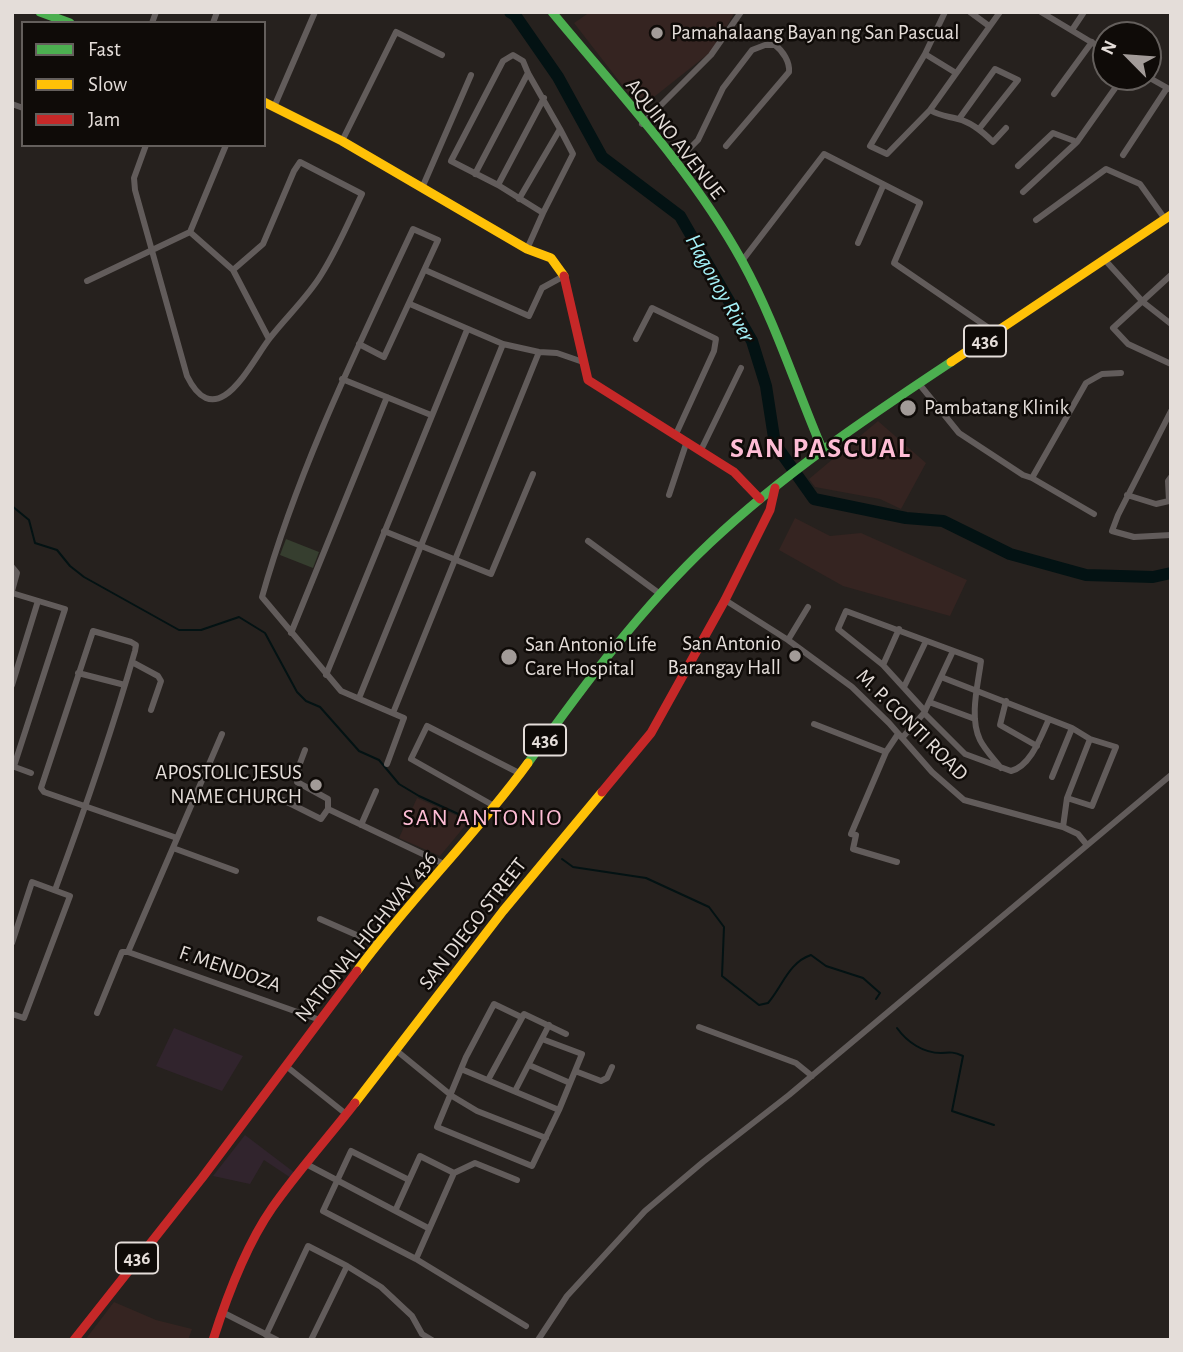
<!DOCTYPE html>
<style>
body{margin:0}
#map{position:relative;width:1183px;height:1352px;overflow:hidden;background:#26211e;font-family:"Alegreya Sans",sans-serif}
canvas{display:block}
.frame{position:absolute;inset:0;border:14px solid #e4ddd9;pointer-events:none}
.legend{position:absolute;left:21px;top:21px;width:245px;height:126px;box-sizing:border-box;background:#0f0b08;border:2px solid #645f5c;margin:0;padding:9px 12px;list-style:none;font-size:21px;color:#e4ddd9}
.legend li{display:flex;align-items:center;gap:14px;height:35px}
.legend b{width:35px;border:2px solid #645f5c}
.north{position:absolute;left:1092px;top:21px;width:70px;height:70px;box-sizing:border-box;background:#0f0b08;border:2px solid #645f5c;border-radius:50%;rotate:295deg;font-size:19px;font-weight:700;line-height:28px;text-align:center;color:#e4ddd9}
.north::after{content:'';display:block;margin:auto;width:24px;height:32px;background:#a29b98;clip-path:polygon(50% 0,100% 100%,50% 72%,0 100%)}
</style>
<div id="map">
<canvas width="1183" height="1352"></canvas>
<div class="frame"></div>
<ul class="legend">
<li><b style="height:9px;background:#4caf50"></b>Fast</li>
<li><b style="height:9px;background:#ffc107"></b>Slow</li>
<li><b style="height:9px;background:#c62828"></b>Jam</li>
</ul>
<div class="north">N</div>
</div>
<script>
const g = document.querySelector('canvas').getContext('2d');
g.lineJoin = 'round';
function fill(path, color) { g.fillStyle = color; g.fill(path, 'evenodd'); }
function strokePath(path, color, width, dash) { g.strokeStyle = color; g.lineWidth = width; g.lineCap = dash ? 'butt' : 'round'; g.setLineDash(dash || []); g.stroke(path); }
function label(font, color, halo, rows, align = 'center') {
  g.font = font + ' "Alegreya Sans",sans-serif'; g.lineWidth = 5; g.setLineDash([]); g.textBaseline = 'middle'; g.strokeStyle = halo; g.fillStyle = color; for (const [text, x, y, turn = 0] of rows) {
    g.save(); g.translate(x, y); g.rotate((+turn || 0) * Math.PI / 180); g.textAlign = isNaN(turn) ? turn : align; if (halo) g.strokeText(text, 0, 0); g.fillText(text, 0, 0); g.restore();
  }
}
const commercial = new Path2D(`
 M590,12H735L712,51L640,108L574,23Z
 M878,421L926,463L901,509L880,499L815,487L809,479Z
 M795,518L830,536L861,533L967,580L950,616L843,586L779,550Z
 M417,798L469,821L440,856L399,838Z
 M114,1302L156,1320L192,1329L188,1340H85Z`);
const industrial = new Path2D(`
 M174,1028L243,1056L222,1091L156,1066Z
 M245,1135L295,1173L291,1178L264,1160L250,1184L213,1176Z`);
const green = new Path2D(`
 M286,539L319,552L313,568L280,555Z`);
const stream = new Path2D(`
 M12,506L29,520L35,543L57,550L70,566L84,577L179,630H201L239,617L265,633L297,692L306,701L320,707L359,751L379,760L399,784L419,796L467,818
 M562,859L573,867L646,878L709,907L724,927L722,976L759,1005L768,1003C782,987 789,962 811,955L826,966L863,978L880,993L876,999
 M897,1028C907,1042 923,1053 941,1053C951,1052 954,1052 963,1056L952,1111L994,1125`);
const river = new Path2D(`
 M510,12L515,15L558,77L602,157L680,216L752,341L766,386L775,444L814,499L906,518L943,521L1010,554L1086,575L1153,577L1171,573`);
const street = new Path2D(`
 M945,12L925,54L870,146L887,154L930,110C940,116 947,116 958,119C971,122 983,132 993,142L1006,128
 M970,12L989,26
 M1041,12L1106,51
 M152,23L156,12
 M213,23L217,12
 M1072,30L1084,12
 M925,54L956,73
 M1148,77L1171,90
 M1054,94L1092,42
 M12,104L23,108
 M274,107L315,12
 M930,110L1000,12
 M959,119L995,69L1018,80L979,129
 M642,124L711,55L741,12
 M342,141L396,32L442,55
 M146,145L134,178L135,190L187,376C217,437 251,362 270,338C286,317 307,298 321,275C337,250 349,221 362,194L300,162L294,171L263,244L233,270
 M1123,155L1167,88
 M675,163L698,140L723,88L752,50L765,45H775C783,51 790,62 789,72L726,146
 M1018,166L1053,133L1077,142
 M475,174L528,73
 M498,185L544,98
 M422,188L471,75
 M1023,192L1077,142L1123,77
 M519,199L560,129L573,154L543,213
 M1036,220L1106,169L1140,184L1165,219
 M190,232L233,270L269,339
 M858,243L883,186
 M527,249L543,213L498,185L451,161L503,61L513,55L523,61L528,73L560,129
 M1105,260L1143,302L1171,324
 M742,261L824,154L920,203L894,263L996,333
 M425,270L529,316L542,288L564,276
 M1171,275L1113,328L1128,344L1171,364
 M87,281L190,232L226,145
 M410,304L503,344L539,352L557,353L583,362
 M636,339L652,308L716,339L714,351L676,434
 M359,344L384,357L438,240L413,229C357,349 298,469 262,597L341,691L404,718L387,764
 M342,379L431,415
 M920,385L959,433L1023,475L1032,478L1094,514
 M1171,411L1118,515L1112,531L1134,537L1171,535
 M701,450L741,368
 M1032,478L1086,383L1102,374L1121,373
 M669,495L687,441
 M1127,495L1156,504L1169,501L1168,481L1171,477
 M384,531L491,574L533,474
 M588,541L660,594
 M12,567L17,573L12,591
 M12,593L65,609L14,766
 M725,600L788,640L852,687L889,723L932,772L964,800L1063,827L1078,834L1087,845
 M291,633L387,397
 M788,640L808,607
 M132,662L158,676L161,681L151,710
 M883,665L899,629
 M78,673L125,685
 M326,675L467,330
 M941,677L1072,728L1090,739L1116,747L1092,806L1067,798
 M12,685L38,601
 M904,687L926,641
 M359,698L503,344
 M1006,701L1000,725L1037,746
 M929,702L975,719
 M925,711L883,665L838,629L846,611L981,661C978,685 969,717 980,740C985,750 994,759 1001,768
 M393,713L539,352
 M924,713L965,754L1011,771C1031,766 1041,736 1049,719
 M814,724L886,752
 M902,738L924,713L953,651
 M12,766L31,773
 M1052,777L1072,728
 M283,800L321,819L328,809V799L297,782L299,766L305,750
 M496,807L411,759L427,726L521,774
 M328,809L446,865
 M361,825L376,791
 M1063,827L1067,798L1090,739
 M173,848L236,871
 M897,862L853,849L856,835L851,834L886,752L898,734
 M55,890C84,812 112,731 135,651L136,645L131,642L93,631L41,788L44,792L177,838
 M320,919L377,944
 M12,943L32,882L70,896L24,1018L12,1014
 M128,952L320,1020
 M97,1013L122,952H128L222,734
 M521,1017L494,1004L466,1057L437,1127L532,1166L559,1110L582,1054L542,1039
 M699,1027L796,1063L812,1076
 M397,1051L452,1096L477,1111L546,1138
 M529,1065L570,1083
 M286,1066L346,1114
 M461,1069L559,1110
 M575,1071L601,1081L607,1078L612,1067
 M488,1080L524,1014L566,1034
 M515,1091L549,1025
 M308,1165L428,1228
 M409,1180L351,1151L323,1211L416,1259L526,1326
 M396,1209L420,1156L454,1173
 M416,1259L454,1173L475,1163L517,1180
 M222,1312L277,1340
 M266,1335L308,1246L347,1266L381,1287L412,1316L422,1334L432,1340
 M311,1340L347,1266
 M538,1340L567,1296L645,1211L703,1162L789,1095L1171,775`);
const fast = new Path2D(`
 M40,12L70,23
 M552,12C618,92 692,170 742,261C775,321 796,388 823,451
 M528,763C584,685 640,609 710,543C783,474 868,417 951,362`);
const slow = new Path2D(`
 M264,102L342,141L527,249L551,258L564,276
 M951,362L1171,215
 M357,971C410,899 475,836 528,763
 M355,1103L503,911L602,792`);
const jam = new Path2D(`
 M564,276L588,380L734,472L760,499
 M602,792L651,733L725,600L770,510L775,488
 M74,1340L202,1178L357,971
 M213,1340C227,1296 245,1247 272,1208C297,1172 328,1138 355,1103`);
const markers = [
 [657,33,7,"#a29b98"],
 [908,408,9,"#a29b98"],
 [795,656,7,"#a29b98"],
 [509,657,9,"#a29b98"],
 [316,785,7,"#a29b98"]
];
const shields = [
 [985,341,42],
 [545,740,42],
 [137,1258,42]
];
const shieldNames = [
 ["436",985,341],
 ["436",545,740],
 ["436",137,1258]
];
const poiNames = [
 ["Pamahalaang Bayan ng San Pascual",671,33],
 ["Pambatang Klinik",924,408],
 ["San Antonio",781,644,"right"],
 ["Barangay Hall",781,668,"right"],
 ["San Antonio Life",525,645],
 ["Care Hospital",525,669],
 ["APOSTOLIC JESUS",302,773,"right"],
 ["NAME CHURCH",302,797,"right"]
];
const streetNames = [
 ["AQUINO AVENUE",675,139,52],
 ["M. P. CONTI ROAD",912,725,45],
 ["SAN DIEGO STREET",473,924,-52],
 ["NATIONAL HIGHWAY 436",366,937,-51],
 ["F. MENDOZA",230,969,19]
];
const waterNames = [
 ["Hagonoy River",720,288,61]
];
const quarterNames = [
 ["SAN ANTONIO",483,818]
];
const districtNames = [
 ["SAN PASCUAL",821,449]
];
fill(commercial, '#352421');
fill(industrial, '#31242d');
fill(green, '#363e2f');
strokePath(stream, '#031213', 2);
strokePath(river, '#031213', 12);
strokePath(street, '#625c5b', 6);
strokePath(fast, '#4caf50', 9);
strokePath(slow, '#ffc107', 9);
strokePath(jam, '#c62828', 9);
for (const [x, y, r, color] of markers) { const dot = new Path2D(); dot.arc(x, y, r, 0, 2 * Math.PI); g.fillStyle = color; g.fill(dot); strokePath(dot, '#0f0b08', 2.5); }
for (const [x, y, w] of shields) { const box = new Path2D(); box.roundRect(x - w / 2, y - 15.5, w, 31, 5); g.fillStyle = '#0f0b08'; g.fill(box); strokePath(box, '#e4ddd9', 2); }
label('bold 19px', '#e4ddd9', null, shieldNames);
label('21px', '#e4ddd9', '#0f0b08', poiNames, 'left');
label('21px', '#e4ddd9', '#0f0b08', streetNames);
label('italic 23px', '#a5f3fa', '#0f0b08', waterNames);
g.letterSpacing = '2px';
label('24px', '#febdd5', '#0f0b08', quarterNames);
g.letterSpacing = '0px';
g.letterSpacing = '2px';
label('bold 28px', '#febdd5', '#0f0b08', districtNames);
g.letterSpacing = '0px';
</script>
